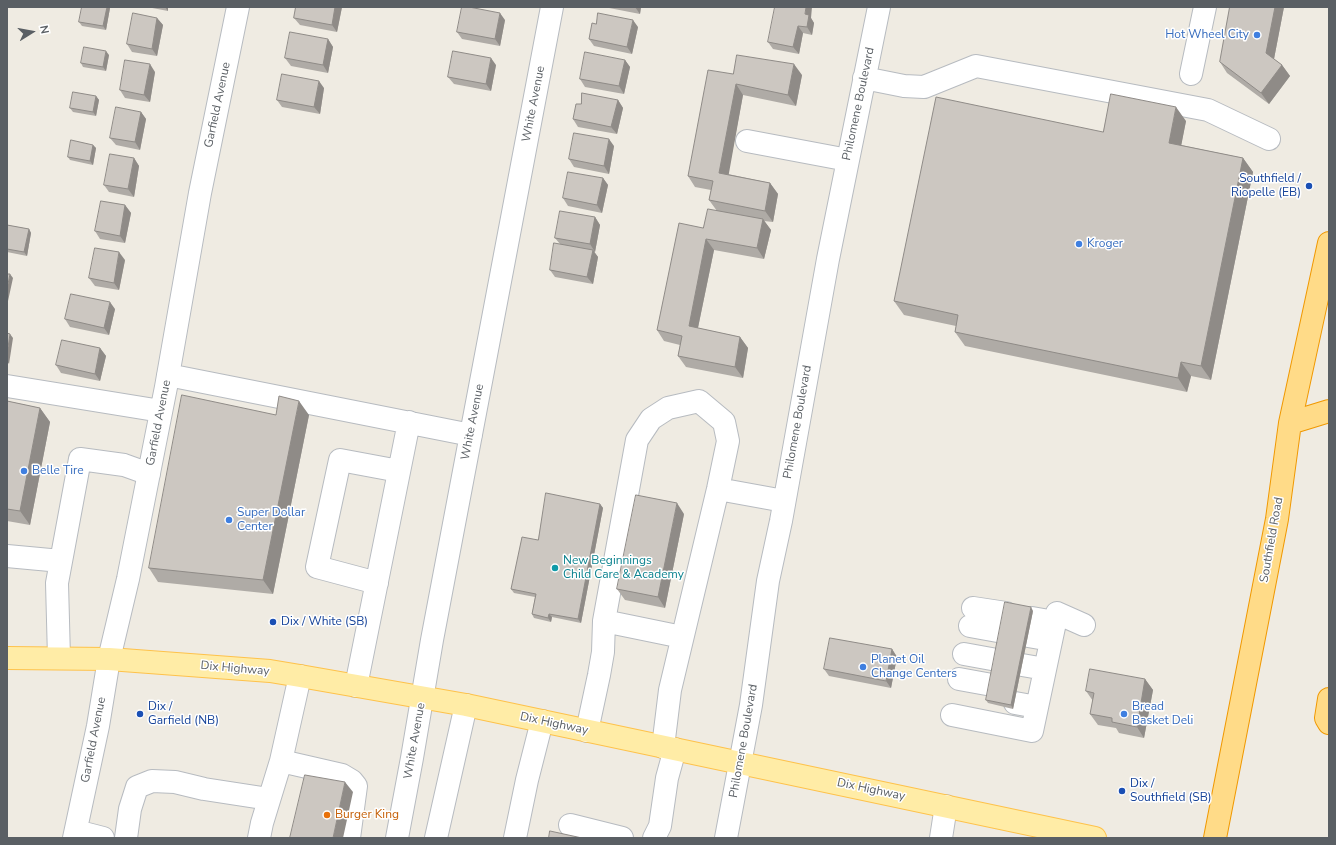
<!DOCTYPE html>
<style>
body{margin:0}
#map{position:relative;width:1336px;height:845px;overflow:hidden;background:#efebe2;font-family:"Nunito Sans",sans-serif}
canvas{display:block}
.frame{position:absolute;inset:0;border:8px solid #5a5f64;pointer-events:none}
.north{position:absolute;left:12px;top:12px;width:40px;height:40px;-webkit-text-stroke:3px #fff;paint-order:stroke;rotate:79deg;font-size:11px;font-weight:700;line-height:16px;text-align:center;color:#5a5f64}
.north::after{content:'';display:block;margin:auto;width:14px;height:18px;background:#5a5f64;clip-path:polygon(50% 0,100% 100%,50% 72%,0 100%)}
</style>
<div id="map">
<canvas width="1336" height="845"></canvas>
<div class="frame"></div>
<div class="north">N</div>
</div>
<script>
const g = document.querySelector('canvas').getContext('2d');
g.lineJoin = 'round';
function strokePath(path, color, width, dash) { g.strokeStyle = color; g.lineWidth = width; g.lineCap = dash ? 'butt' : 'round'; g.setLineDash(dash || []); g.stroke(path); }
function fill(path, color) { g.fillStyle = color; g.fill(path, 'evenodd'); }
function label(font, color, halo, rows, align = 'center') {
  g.font = font + ' "Nunito Sans",sans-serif'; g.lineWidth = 3; g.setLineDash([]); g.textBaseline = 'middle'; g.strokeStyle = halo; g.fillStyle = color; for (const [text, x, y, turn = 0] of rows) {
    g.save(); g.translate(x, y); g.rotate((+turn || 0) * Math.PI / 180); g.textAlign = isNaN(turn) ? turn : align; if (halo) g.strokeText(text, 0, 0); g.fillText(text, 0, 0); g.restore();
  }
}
const minor = new Path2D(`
 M1191,74L1205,7
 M864,78L904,86L924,87L976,66L1208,110L1269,139
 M747,141L848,160
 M168,375L471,435
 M7,386L161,411
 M718,489L784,501
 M7,556L61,561
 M377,583L317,567L340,460L399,471
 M973,608L1006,613
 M1032,618L1055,622
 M604,621L682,637
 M970,626L1003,632
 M1028,636L1051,640
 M964,654L997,660
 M59,658L57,583L80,459L124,465L149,474
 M1022,665L1045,669
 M959,679L992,685
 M356,686L409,422
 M1015,703L1037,707
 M952,715L1032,731L1057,613L1084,625
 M587,731L599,675L603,652L604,621L637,440L651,419L668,408L699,401L724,422L728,441L718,489L670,690L663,747
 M281,761L342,775L352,781L356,786L349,838
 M570,825L622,838
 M76,831L103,838
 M74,838L98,726L109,659L128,579L166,387L200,193L238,7
 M126,838L130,809L137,787L152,781L175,782L204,789L269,799
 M259,838L262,823L281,761L300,676
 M397,838L412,758L432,640L552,7
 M436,838L466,705
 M515,838L527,780L542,721
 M654,838L660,826L667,778L675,749
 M726,838L751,705L768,581L781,521L828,259L879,7
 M941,838L946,806`);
const major = new Path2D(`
 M7,658L109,659L270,671L300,676L466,705L1095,838`);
const highway = new Path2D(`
 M1290,423L1329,411
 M1329,699L1326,718L1329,723
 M1215,838L1277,519L1290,423L1329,243`);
const wall = new Path2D(`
 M147,7H168V11Z
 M296,7H342L337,32L300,25L294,18Z
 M604,7H641L640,14Z
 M1230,7H1284L1274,59L1282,65L1290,76L1269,104L1227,73L1220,62Z
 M110,8L106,30L82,26L79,22Z
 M157,18L163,25L157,56L132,52L127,44Z
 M811,18L814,23L812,35L803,33L799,54L773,49L768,42Z
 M505,20L500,46L462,39L457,32Z
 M638,27L632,54L594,46L589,39Z
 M328,39L333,47L328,73L291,66L285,58Z
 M109,55L106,71L83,67L81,63Z
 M625,60L630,67L624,94L585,87L580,79Z
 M496,65L491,91L454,84L448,77Z
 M155,72L150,102L125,98L120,90Z
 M733,74L802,75L796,106L743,95L728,174L770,183L778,194L773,222L764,221L771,230L764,259L714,250L698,328L740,337L748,348L743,378L686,367L678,356L680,345L664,341L657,330L703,228L717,211L709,200L711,190L695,187L688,176Z
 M324,88L320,114L282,107L277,100Z
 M96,96L99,100L96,116L73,112L70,108Z
 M618,100L623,108L617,134L578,127L573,119L581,104Z
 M141,112L146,119L140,150L116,145L110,138Z
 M1186,121L1181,145L1243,158L1253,172L1211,380L1191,376L1187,392L965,346L955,332L956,326L904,315L894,301L1103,132Z
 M93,145L96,148L93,165L70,160L68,157Z
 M614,146L609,174L574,167L569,159Z
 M134,158L139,166L134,197L109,192L104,185Z
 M603,178L608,185L602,213L568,206L563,198Z
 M125,205L131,213L125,243L100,239L95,231Z
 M595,217L600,225L595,252H594L598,257L593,284L555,277L550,270L560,244L555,238Z
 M7,225L29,229L31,233L27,256L7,252Z
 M125,260L119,290L95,286L89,278Z
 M115,309L109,335L70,327L65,319Z
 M100,348L106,356L100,381L61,373L56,365Z
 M7,401L40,408L50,422L30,525L7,521Z
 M276,415H309L273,594L158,582L149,568Z
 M600,504L603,508L581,623L552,617L551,622L534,618L532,614L535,597L514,593L511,589L538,540Z
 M684,514L665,608L625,600L617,589Z
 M1033,611L1013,709L988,703L986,700Z
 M892,649L897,657L891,688L829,676L824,669Z
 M1145,679L1153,690L1144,738L1119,733L1116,728L1098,725L1090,714L1093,701L1086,691Z`);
const shadedWall = new Path2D(`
 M107,7L110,8L106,30L103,26Z
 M165,7H168V11Z
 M335,7H342L337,32L332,25Z
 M635,7H641L640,14Z
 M806,7H812L811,18L814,23L812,35L807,27L805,14Z
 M1275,7H1284L1273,64L1266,53Z
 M500,13L505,20L500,46L495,39Z
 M157,18L163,25L157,56L152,49Z
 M633,20L638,27L632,54L627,47Z
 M798,26L803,33L799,54L793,47Z
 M328,39L333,47L328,73L323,65Z
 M106,51L109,55L106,71L103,67Z
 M491,58L496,65L491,91L486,84Z
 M625,60L630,67L624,94L619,86Z
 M150,64L155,72L150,102L144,95Z
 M794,64L802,75L796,106L788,95Z
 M1282,65L1290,76L1269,104L1261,93Z
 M319,81L324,88L320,114L314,107Z
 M736,84L743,95L727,184L719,173Z
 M96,96L99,100L96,116L93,112Z
 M618,100L623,108L617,134L611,127Z
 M1176,107L1186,121L1179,157L1169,143Z
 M141,112L146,119L140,150L135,142Z
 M609,139L614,146L609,174L604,166Z
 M93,145L96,148L93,165L90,161Z
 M134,158L139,166L134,197L128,189Z
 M1243,158L1253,172L1211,380L1201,366Z
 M603,178L608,185L602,213L597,205Z
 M770,183L778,194L773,222L765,211Z
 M125,205L131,213L125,243L120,236Z
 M595,217L600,225L595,252L590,244Z
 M763,219L771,230L764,259L757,248Z
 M29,229L31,233L27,256L24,252Z
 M706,239L714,250L696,337L689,326Z
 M593,250L598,257L593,284L587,277Z
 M119,252L125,260L119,290L114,283Z
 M10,274L13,278L8,301L7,299V289Z
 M110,302L115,309L109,335L104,328Z
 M10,334L13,338L9,364L7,361V354Z
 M740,337L748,348L743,378L735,367Z
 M100,348L106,356L100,381L95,374Z
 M1181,362L1191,376L1187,392L1178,378Z
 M299,401L309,415L273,594L263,580Z
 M40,408L50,422L30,525L20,511Z
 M677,503L684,514L665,608L658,597Z
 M600,504L603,508L581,623L578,619Z
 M1031,607L1033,611L1013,709L1011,705Z
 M549,614L552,617L551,622L548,618Z
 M892,649L897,657L891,688L886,681Z
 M1145,679L1153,690L1144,738L1137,727Z
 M345,782L353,792L343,838H333Z`);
const building = new Path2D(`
 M82,7H107L103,26L79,22Z
 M296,7H335L332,25L294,18Z
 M462,7H469L500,13L495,39L457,32Z
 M775,7H806L805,14L809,15L807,27L798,26L793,47L768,42Z
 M1230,7H1275L1266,53L1282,65L1261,93L1220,62Z
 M133,13L157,18L152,49L127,44Z
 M598,13L633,20L627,47L589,39L592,23L596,24Z
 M290,32L328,39L323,65L285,58Z
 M84,47L106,51L103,67L81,63Z
 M453,51L491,58L486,84L448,77Z
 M585,52L625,60L619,86L580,79Z
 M737,55L794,64L788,95L736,84L719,173L770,183L765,211L709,200L713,181L688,176L708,70L733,74Z
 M125,60L150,64L144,95L120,90Z
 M282,74L319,81L314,107L277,100Z
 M73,92L96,96L93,112L70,108Z
 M582,93L618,100L611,127L573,119L576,104H581Z
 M1111,94L1176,107L1169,143L1243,158L1201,366L1181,362L1178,378L955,332L958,315L894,301L936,97L1103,132Z
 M116,107L141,112L135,142L110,138Z
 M574,133L609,139L604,166L569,159Z
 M71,140L93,145L90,161L68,157Z
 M110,154L134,158L128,189L104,185Z
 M568,172L603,178L597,205L563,198Z
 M101,201L125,205L120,236L95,231Z
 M708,209L763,219L757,248L706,239L689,326L740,337L735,367L678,356L682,336L657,330L679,223L703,228Z
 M560,211L595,217L590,244L555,238Z
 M7,225L29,229L24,252L7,249Z
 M554,243L593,250L587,277L550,270Z
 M95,248L119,252L114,283L89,278Z
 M7,274H10L7,289Z
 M71,294L110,302L104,328L65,319Z
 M7,333L10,334L7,354Z
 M62,340L100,348L95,374L56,365Z
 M182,395L276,415L279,396L299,401L263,580L149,568Z
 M7,401L40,408L20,511L7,509Z
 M546,493L600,504L578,619L549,614L548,618L532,614L536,594L511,589L522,537L538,540Z
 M636,495L677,503L658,597L617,589Z
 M1005,602L1031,607L1011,705L986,700Z
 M830,638L892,649L886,681L824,669Z
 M1090,669L1145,679L1137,727L1112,722V718L1090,714L1094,693L1086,691Z
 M305,775L345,782L333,838H290Z
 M550,831L582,838H549Z`);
const markers = [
 [1257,35,4,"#3f7fe0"],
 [1309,186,4,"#1a4fb4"],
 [1079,244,4,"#3f7fe0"],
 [24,471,4,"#3f7fe0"],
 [229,520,4,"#3f7fe0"],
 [555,568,4,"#0f9aa8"],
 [273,622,4,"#1a4fb4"],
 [863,667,4,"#3f7fe0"],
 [140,714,4,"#1a4fb4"],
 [1124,714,4,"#3f7fe0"],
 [1122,791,4,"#1a4fb4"],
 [327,815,4,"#e8710a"]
];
const shopNames = [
 ["Hot Wheel City",1249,35,"right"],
 ["Kroger",1087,244],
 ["Belle Tire",32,471],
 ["Super Dollar",237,513],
 ["Center",237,527],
 ["Planet Oil",871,660],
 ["Change Centers",871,674],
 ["Bread",1132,707],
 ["Basket Deli",1132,721]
];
const streetNames = [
 ["White Avenue",534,104,-79],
 ["Philomene Boulevard",859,104,-78],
 ["Garfield Avenue",218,105,-78],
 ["White Avenue",473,422,-79],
 ["Philomene Boulevard",798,422,-80],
 ["Garfield Avenue",159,423,-79],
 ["Southfield Road",1272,540,-80],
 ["Dix Highway",235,669,5],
 ["Dix Highway",554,724,12],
 ["Garfield Avenue",94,740,-79],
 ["White Avenue",415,741,-80],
 ["Philomene Boulevard",744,741,-80],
 ["Dix Highway",871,790,12]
];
const transitNames = [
 ["Southfield /",1301,179,"right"],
 ["Riopelle (EB)",1301,193,"right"],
 ["Dix / White (SB)",281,622],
 ["Dix /",148,707],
 ["Garfield (NB)",148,721],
 ["Dix /",1130,784],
 ["Southfield (SB)",1130,798]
];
const cultureNames = [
 ["New Beginnings",563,561],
 ["Child Care & Academy",563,575]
];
const foodNames = [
 ["Burger King",335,815]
];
strokePath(minor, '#b7bbc0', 24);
strokePath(major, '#fec24b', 24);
strokePath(highway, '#f09800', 24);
strokePath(minor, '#fff', 22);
strokePath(major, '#ffeca6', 22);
strokePath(highway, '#ffdb88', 22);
fill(wall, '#afaba6');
fill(shadedWall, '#8f8b87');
fill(building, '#ccc7c1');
strokePath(building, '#8f8b87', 1);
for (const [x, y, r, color] of markers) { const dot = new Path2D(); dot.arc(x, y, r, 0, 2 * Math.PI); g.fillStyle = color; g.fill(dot); strokePath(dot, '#fff', 1.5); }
label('12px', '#366cbe', '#fff', shopNames, 'left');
label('12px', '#5a5f64', '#fff', streetNames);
label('12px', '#164399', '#fff', transitNames, 'left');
label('12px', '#0d838f', '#fff', cultureNames, 'left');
label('12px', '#c56008', '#fff', foodNames, 'left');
</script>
